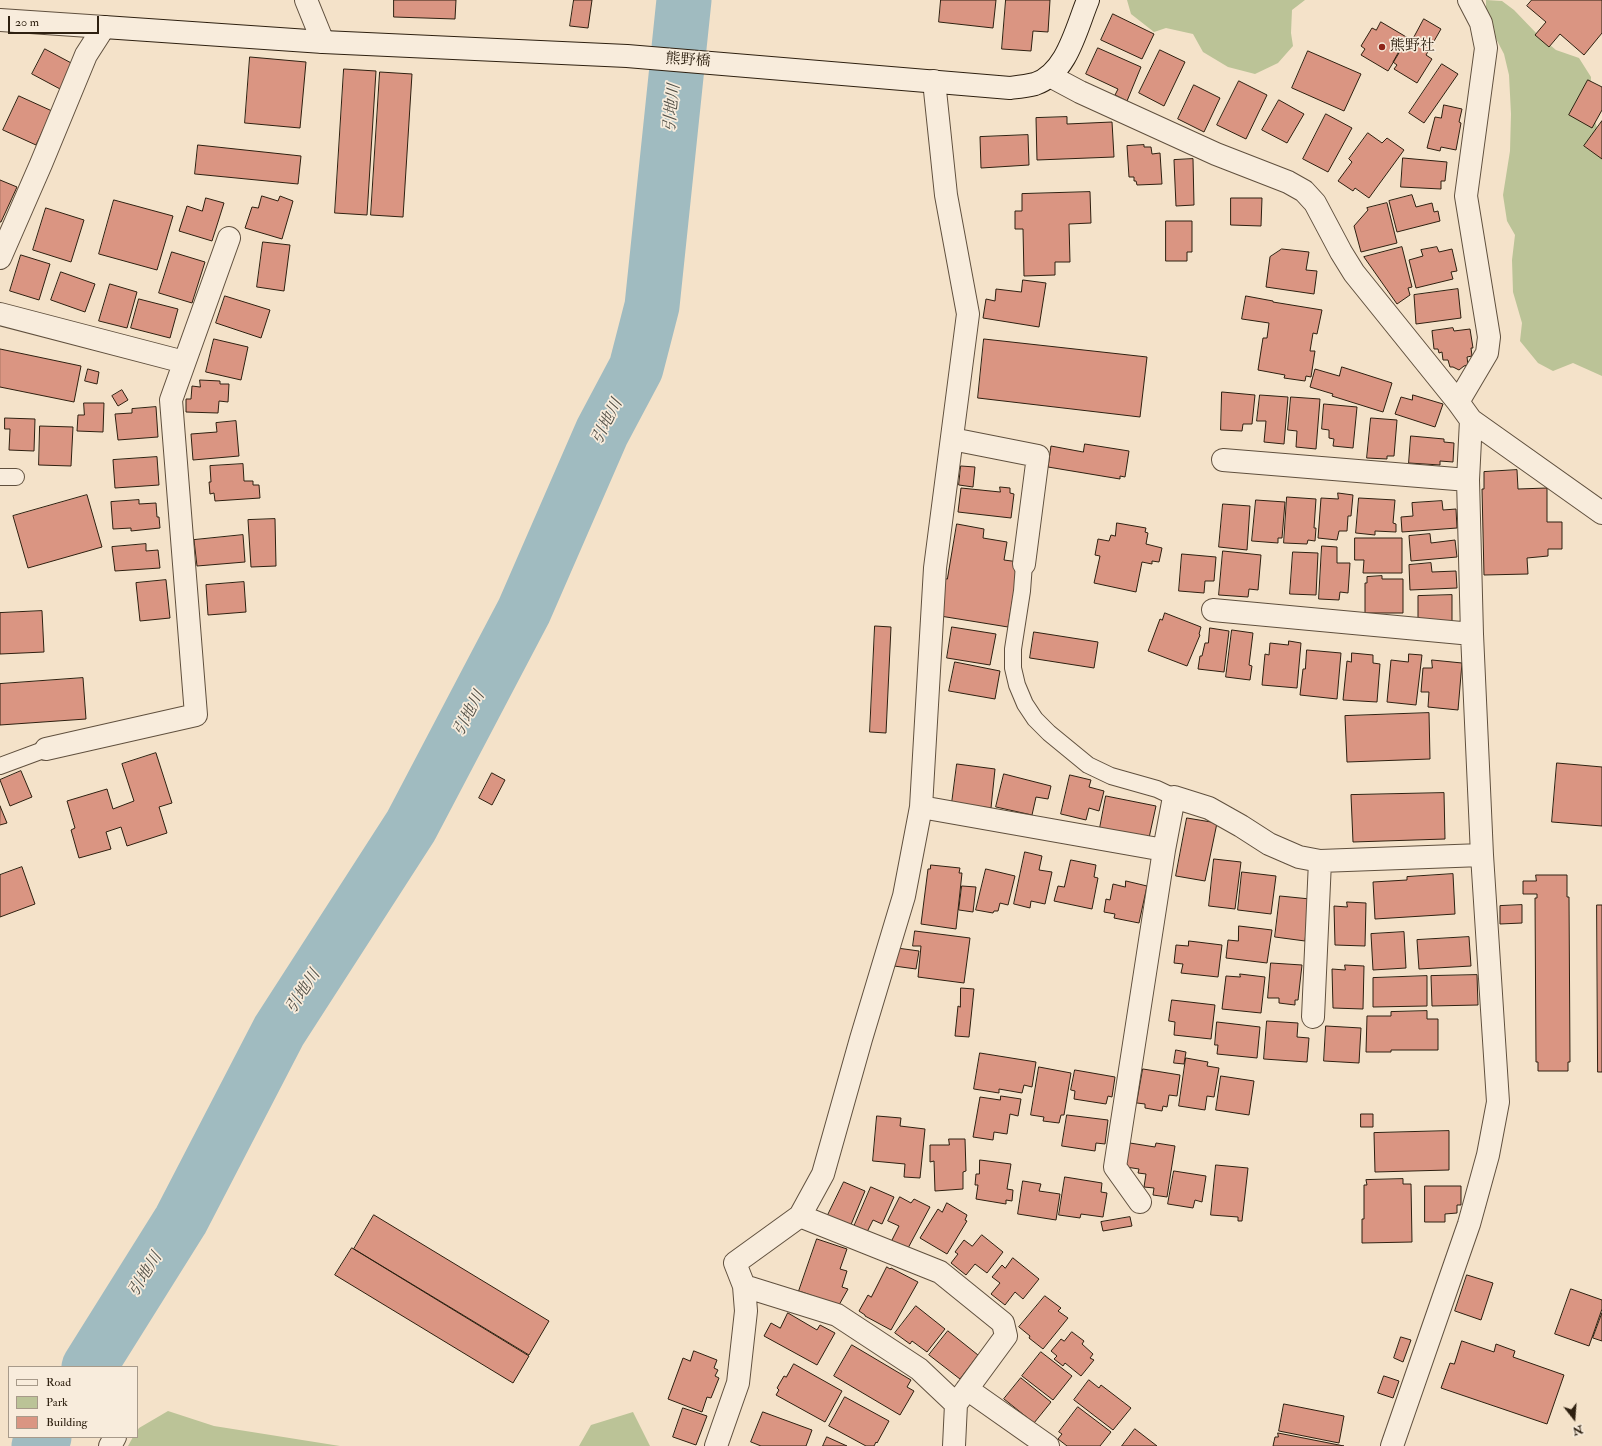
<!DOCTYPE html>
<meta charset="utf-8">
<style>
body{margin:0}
#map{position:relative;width:1602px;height:1446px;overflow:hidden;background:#f4e2c9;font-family:"IM FELL Double Pica",serif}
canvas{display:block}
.legend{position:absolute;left:8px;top:1366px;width:130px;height:72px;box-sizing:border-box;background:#f8ecdc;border:1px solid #a79a8a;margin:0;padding:5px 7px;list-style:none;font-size:12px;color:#2e2010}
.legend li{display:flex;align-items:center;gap:8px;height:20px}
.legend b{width:20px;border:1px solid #a79a8a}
.north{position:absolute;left:1554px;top:1398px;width:40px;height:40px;-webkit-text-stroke:3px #f8ecdc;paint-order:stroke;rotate:163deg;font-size:11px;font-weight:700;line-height:16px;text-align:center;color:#2e2010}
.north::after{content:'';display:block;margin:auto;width:14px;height:18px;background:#2e2010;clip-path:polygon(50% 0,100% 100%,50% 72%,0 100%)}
.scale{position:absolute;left:8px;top:16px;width:91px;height:18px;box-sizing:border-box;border:2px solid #2e2010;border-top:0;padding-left:5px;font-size:12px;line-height:14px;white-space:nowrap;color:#2e2010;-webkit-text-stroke:3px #f8ecdc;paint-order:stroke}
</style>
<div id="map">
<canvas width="1602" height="1446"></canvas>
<ul class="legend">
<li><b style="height:5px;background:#f8ecdc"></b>Road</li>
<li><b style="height:11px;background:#bbc397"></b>Park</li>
<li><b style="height:11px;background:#da9582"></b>Building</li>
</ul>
<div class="north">N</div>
<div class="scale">20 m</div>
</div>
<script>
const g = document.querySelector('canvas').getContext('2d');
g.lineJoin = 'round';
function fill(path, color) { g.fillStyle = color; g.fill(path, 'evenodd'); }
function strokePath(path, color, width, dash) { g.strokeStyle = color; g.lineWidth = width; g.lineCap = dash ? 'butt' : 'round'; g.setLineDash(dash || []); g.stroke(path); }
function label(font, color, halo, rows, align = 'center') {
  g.font = font + ' "IM FELL Double Pica","Noto Serif JP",serif'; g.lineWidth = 3.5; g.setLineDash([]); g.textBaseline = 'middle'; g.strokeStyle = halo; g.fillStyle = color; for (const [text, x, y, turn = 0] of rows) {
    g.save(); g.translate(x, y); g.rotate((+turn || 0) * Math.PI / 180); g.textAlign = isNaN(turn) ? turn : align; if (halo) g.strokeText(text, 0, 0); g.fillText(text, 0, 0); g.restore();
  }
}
const green = new Path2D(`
 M1127,0H1305L1292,10L1291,33L1293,46L1278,63L1255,74L1228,67L1203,52L1193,34L1166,28L1154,32L1131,14Z
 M1486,0L1502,1L1514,10L1539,36L1556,50L1579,58L1591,77L1590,97L1598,133L1602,140V376L1573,363L1553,371L1538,363L1520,341L1522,323L1513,292L1512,260L1515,235L1507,221L1503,195L1510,151L1511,114L1509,75L1504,54L1491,29L1486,10Z
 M168,1411L214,1426L340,1446H128L133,1437H137V1431L139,1428Z
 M633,1412L650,1446H579L591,1425Z`);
const river = new Path2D(`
 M89,1367L181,1220L279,1031L411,826L524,611L602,432L636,368L652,306L684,0
 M39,1446L44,1437`);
const building = new Path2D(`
 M394,0H456L455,19L394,17Z
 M574,0H592L588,28L570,26Z
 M941,0H996L993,28L939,22Z
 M1006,0H1050L1048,32L1033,31L1031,51L1002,49Z
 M1532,0H1602V33L1584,55L1560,34L1549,47L1535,35L1546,22L1527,6Z
 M1113,14L1154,34L1142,59L1101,40Z
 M1424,19L1441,29L1426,55L1432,59L1417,83L1394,69L1397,65L1393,62L1402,46L1407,49Z
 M1381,22L1408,38L1388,71L1361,55L1365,49L1361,46L1372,28L1376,30Z
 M1098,48L1141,67L1127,101L1115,95L1118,89L1086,74Z
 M45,49L75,65L62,90L32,74Z
 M1160,50L1185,62L1164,106L1139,93Z
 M1308,51L1361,74L1344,111L1292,88Z
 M250,57L306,62L300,128L245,123Z
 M1442,64L1458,74L1424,123L1409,113Z
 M344,69L376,71L367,215L335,213Z
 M380,72L412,74L403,217L371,215Z
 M1588,80L1602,87V110L1592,128L1569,115Z
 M1239,81L1267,95L1246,139L1217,125Z
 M1194,85L1220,98L1204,132L1178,119Z
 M19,96L52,111L36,145L3,130Z
 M1279,100L1304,114L1287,143L1262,130Z
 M1444,105L1462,109L1459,122L1461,123L1456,150L1441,147L1440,151L1427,148L1435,117L1441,118Z
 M1326,114L1352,128L1328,172L1303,159Z
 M1067,117V124L1112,122L1114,157L1037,160L1036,118Z
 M1602,121V159L1584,146Z
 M1368,133L1382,143L1387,138L1404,150L1369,198L1355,188L1353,191L1338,181L1352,162L1349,159Z
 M1028,135L1029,165L981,168L980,137Z
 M198,145L301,156L298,184L195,174Z
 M1144,145V147H1151L1152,154L1160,153L1162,184L1137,185L1136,181H1134V177H1129L1127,146Z
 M1403,158L1447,162L1445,181H1441V189L1401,187Z
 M1193,159L1194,205L1176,206L1174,160Z
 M0,180L17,187L1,222H0Z
 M1090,192L1091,223L1069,224L1070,262H1055V275L1024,276L1023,229H1015V211H1022V194Z
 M1412,195L1416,207L1432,203L1434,212L1438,211L1440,221L1397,232L1389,201Z
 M262,196L278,201L280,196L293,201L282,239L245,228L252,207L258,208Z
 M206,198L224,203L212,241L179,231L187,206L202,211Z
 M1231,198H1262L1261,226L1231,225Z
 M114,200L173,216L157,270L99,254Z
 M1387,203L1397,243L1361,252L1354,226L1368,210L1367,208Z
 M46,208L84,220L71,262L33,250Z
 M1166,221H1192V252H1187V261H1166Z
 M263,242L290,245L284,291L257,287Z
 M1402,247L1412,287L1408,288L1410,295L1397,304L1364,257Z
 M1437,247L1439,252L1452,249L1457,271L1451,272L1453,279L1416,288L1409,260L1423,256L1421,250Z
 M1282,249L1309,252L1306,270L1317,271L1314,294L1266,287L1270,257Z
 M172,252L205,262L192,303L159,293Z
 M21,255L50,264L39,300L10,291Z
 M61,272L95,284L85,312L51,300Z
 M1023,280L1046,283L1039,327L983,318L986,299L995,301L996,289L1021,292Z
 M110,284L137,292L127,328L99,321Z
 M1458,289L1461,318L1416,324L1414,295Z
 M225,296L270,310L261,338L216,323Z
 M1246,296L1273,301V302L1322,310L1317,334L1313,333L1310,351H1315L1311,377L1306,376L1305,381L1284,378L1285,375L1258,370L1263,338H1267L1269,323L1242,319Z
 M139,299L178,309L170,338L131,328Z
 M1453,328L1454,331L1470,329L1473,348H1471L1472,356L1467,357L1468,365L1464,366L1459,370L1453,367H1450L1448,360H1443L1442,352L1439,353L1438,349H1434L1432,331Z
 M214,339L248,347L241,380L206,372Z
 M984,339L1147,357L1140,417L978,398Z
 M0,349L81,366L74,402L0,387Z
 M1342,367L1392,383L1383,412L1332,396L1333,394L1310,387L1315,369L1339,376Z
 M88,369L99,372L97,384L85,381Z
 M200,380L220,381V384H229L228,402L219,401L218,413L186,412V399H191L192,386L200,387Z
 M122,390L128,400L118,406L112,396Z
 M1222,392L1255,395L1252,424H1243L1242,431L1221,430Z
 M1260,395L1288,397L1284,444L1264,442L1266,421H1257Z
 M1413,395L1443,404L1435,427L1395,414L1401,397L1412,400Z
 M1291,397L1320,399L1316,449L1296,447L1297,431L1288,430Z
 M84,403H104L103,432L77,431L78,415H84Z
 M1324,404L1357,407L1353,448L1333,446L1334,439L1329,438V430L1322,429Z
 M156,407L158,437L118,440L115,414L132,413V409Z
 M5,418L35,419L34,451L9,450L10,429H5Z
 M1371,418L1397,420L1394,456H1387V459L1367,458Z
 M236,421L239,456L193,460L191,434L217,432L216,423Z
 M40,426L73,427L71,466L39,465Z
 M1411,436L1444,439V442L1454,443L1453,462L1440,461V465L1409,463Z
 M1085,444L1129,451L1125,477L1120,476V479L1048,467L1051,446L1083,452Z
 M157,457L159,485L115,488L113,460Z
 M243,464L244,481H253V485H259L260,498L215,501L214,493L210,494L209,482H211L210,466Z
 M961,466L975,467L973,487L959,485Z
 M1517,470L1518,489L1547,488V522H1562V549H1548V556L1527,558L1528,574L1484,575L1482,489H1484V472Z
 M1000,487L1010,488V493L1014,494L1011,518L958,512L961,488L1000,492Z
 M1338,493L1353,495L1351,516H1348L1347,531H1339L1337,540L1318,538L1321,498L1338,499Z
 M87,495L102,547L28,568L13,516Z
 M1287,497L1316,499L1314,528H1316L1315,541L1308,540L1307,544L1284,543Z
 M1359,498L1395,500L1393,523L1396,524V532L1375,531V535L1356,533Z
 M139,500V504L156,503L157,517H159L160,528L131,531V528L113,529L111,502Z
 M1256,500L1285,502L1282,538H1278V543L1252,541Z
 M1442,501L1443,510L1456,509L1457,528L1402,532L1401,517L1413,516L1412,503Z
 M1223,504L1250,506L1247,550L1219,547Z
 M275,519L276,566L251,567L248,520Z
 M1117,523L1146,528L1145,532L1148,533L1146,544L1162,548L1159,562L1152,561V564L1142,562L1136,592L1094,583L1100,556L1095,555L1098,539L1109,541L1111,535L1115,536Z
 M957,524L984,529L983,538L1007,542L1004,560L1019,562L1008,627L934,615L940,578L947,579Z
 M1430,534L1431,543L1455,540L1457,557L1411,561L1409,536Z
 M243,535L245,562L197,566L194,540Z
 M1355,538H1402V573H1363L1364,560H1355Z
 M146,544V551L158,550L160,568L115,571L112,547Z
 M1322,546L1337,547V563H1350L1348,593L1340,592L1339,600L1319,599Z
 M1223,551L1261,555L1258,590L1249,589L1248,597L1219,595Z
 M1293,552L1318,553L1316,595L1290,594Z
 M1182,554L1216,557L1214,581H1205L1204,593L1179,591Z
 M1431,563L1432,572L1456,571L1457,588L1410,590L1409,565Z
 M1382,576V579H1403V613H1365V583H1367V577Z
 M166,580L170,618L140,621L136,583Z
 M244,582L246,612L208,615L206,585Z
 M1452,595V621H1418V596Z
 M42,611L44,652L0,654V613Z
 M1165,613L1201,627L1199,634L1200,635L1187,666L1148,651L1160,619L1162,620Z
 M875,626L891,627L886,733L870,732Z
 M952,627L996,634L990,665L947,658Z
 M1210,628L1229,631L1224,672L1198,669L1200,656H1202L1205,643H1208Z
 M1232,630L1253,633L1249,665L1252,666L1250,680L1226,677Z
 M1034,632L1098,642L1094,668L1030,658Z
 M1289,641L1301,643L1297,688L1262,685L1265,654L1269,655L1270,643L1288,645Z
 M1307,650L1341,653L1337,699L1300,695L1303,669H1305Z
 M1352,653L1373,655V663L1380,664L1377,702L1343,700L1347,661L1351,662Z
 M1409,654L1422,655L1416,705L1387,702L1391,660L1408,662Z
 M1432,660L1462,663L1458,710L1428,707L1429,692H1421L1423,668H1432Z
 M955,662L1000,671L995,699L949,691Z
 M83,678L86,719L0,725V684Z
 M1429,713L1430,759L1347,762L1345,716Z
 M156,753L172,803L159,807L167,833L127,846L121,827L106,832L111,849L79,858L71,830L75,828L67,801L107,789L113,809L134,801L122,764Z
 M1557,763L1602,767V826L1552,822Z
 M957,764L995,769L991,808L952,803Z
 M21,771L32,797L10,806L0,780Z
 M492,773L505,780L492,805L479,798Z
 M1004,774L1051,786L1048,799L1036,797L1032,815L996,807Z
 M1070,775L1091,780L1089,787L1104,791L1099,811L1089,808L1086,820L1061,814Z
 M1444,793L1445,839L1353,842L1351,795Z
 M1106,796L1156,806L1149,838L1100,828Z
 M0,806L7,823L0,825Z
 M1187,818L1217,823L1205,881L1176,876Z
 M1025,852L1042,856L1039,870L1052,872L1045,904L1031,901L1030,908L1014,904Z
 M1214,859L1241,862L1235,909L1209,906Z
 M1071,860L1096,865L1094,877L1098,878L1092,909L1054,901L1058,886L1064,887Z
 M931,865L960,868L959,873H962L956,929L921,924L928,869H930Z
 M22,867L35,904L0,917V875Z
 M986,869L1015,876L1008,905L1000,903L998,911H994L993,913L976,910Z
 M1242,872L1276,876L1271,914L1238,910Z
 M1453,874L1455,914L1375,919L1373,882L1407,880V877Z
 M1536,875H1567V897H1569L1570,1062H1568V1071H1538V1062H1536L1535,898H1537V894H1523V881H1536Z
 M1126,881L1147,886L1139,923L1114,918L1115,914L1104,912L1106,899L1110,900L1113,884L1125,887Z
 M962,886L976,887L973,912L959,910Z
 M1280,896L1310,899L1305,941L1275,937Z
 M1347,902L1366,903L1365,946L1335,945L1334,906L1347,907Z
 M1522,905V923L1500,924V906Z
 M1597,905H1602V1072H1598Z
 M1239,926L1272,930L1267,963L1226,958L1228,940L1238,941Z
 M915,931L970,938L964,983L918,977L921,946H913Z
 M1404,932L1406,968L1373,970L1371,934Z
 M1469,937L1471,966L1419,969L1417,940Z
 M1189,941L1222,945L1218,977L1181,973L1183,964L1174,963L1176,945L1188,946Z
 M897,948L919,951L916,969L894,966Z
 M1271,963L1302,965L1298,1000H1295V1005L1279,1003V998H1268Z
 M1345,965L1364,966L1363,1009L1333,1008L1332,969L1345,970Z
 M1240,974L1265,977L1261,1013L1222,1009L1226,976L1240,977Z
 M1477,975L1478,1005L1432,1006L1431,976Z
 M1427,976V1006L1373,1007V978Z
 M961,988L974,989L969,1037L955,1036L958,1006L960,1007Z
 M1172,1000L1215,1005L1211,1039L1174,1035L1175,1022L1169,1021Z
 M1427,1011V1019H1438V1050H1391V1052H1366L1367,1016H1391V1012Z
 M1267,1021L1298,1023L1297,1037L1309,1038L1307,1062L1264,1059Z
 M1217,1022L1260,1027L1257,1058L1217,1054L1218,1045H1215Z
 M1326,1026L1361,1028L1359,1063L1324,1061Z
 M1176,1050L1186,1052L1184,1064L1174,1063Z
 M980,1053L1036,1062L1032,1087L1024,1085L1022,1093L999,1089V1093L974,1089Z
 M1186,1058L1208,1062L1207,1066L1219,1068L1214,1097L1207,1096L1205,1110L1179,1106Z
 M1039,1067L1071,1073L1064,1115H1061L1059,1123L1043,1121L1044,1117L1031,1115Z
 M1143,1069L1180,1075L1177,1096L1169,1095L1167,1107L1163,1106L1162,1111L1145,1108V1104L1137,1103Z
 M1075,1070L1115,1077L1112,1097L1108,1096L1106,1104L1074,1099L1075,1091L1071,1090Z
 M1221,1076L1254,1081L1249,1115L1216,1110Z
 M1001,1096L1021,1099L1018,1116L1010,1114L1007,1134L994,1132L993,1140L973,1137L980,1097L1000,1100Z
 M1361,1114H1373V1127H1361Z
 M1067,1115L1108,1120L1105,1144L1096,1143L1095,1151L1062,1146Z
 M877,1116L901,1118L900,1126L925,1129L920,1178L904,1177L905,1164L873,1161Z
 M1449,1131V1170L1375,1172L1374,1133Z
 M949,1139H965L966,1171L963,1172V1189L935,1191L934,1161L930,1162V1145H949Z
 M1130,1143L1155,1147L1156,1143L1175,1146L1167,1197L1153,1195L1154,1188L1144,1187L1146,1174L1138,1173L1139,1169L1126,1167Z
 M980,1160L1011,1164L1007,1189L1013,1190L1012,1201L1006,1200V1204L976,1199L978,1185H975L976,1174H979Z
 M1216,1165L1248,1168L1242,1221H1238V1217L1211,1215Z
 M1174,1171L1206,1176L1202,1202L1195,1200L1193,1208L1168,1204Z
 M1065,1177L1102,1183L1101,1192L1107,1193L1103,1217L1081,1214L1080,1218L1059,1215Z
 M1403,1179V1184H1411L1412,1242L1362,1243V1219H1364V1185H1367L1366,1180Z
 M1023,1181L1041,1184L1039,1191L1060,1194L1056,1220L1018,1214Z
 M844,1182L865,1191L850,1227L827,1217Z
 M1425,1186H1461V1205H1457V1213L1445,1214V1222H1425Z
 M871,1187L894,1197L882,1224L873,1220L866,1234L853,1229Z
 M900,1197L911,1203L914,1199L930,1207L907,1250L891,1242L899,1226L888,1221Z
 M947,1203L967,1215L965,1220L967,1221L947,1254L920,1238L938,1209L942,1212Z
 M374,1215L549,1321L529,1355L354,1249Z
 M1130,1217L1132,1226L1103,1231L1101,1222Z
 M982,1235L1003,1252L987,1273L975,1264L966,1275L951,1263L958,1254L955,1252L964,1240L972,1246Z
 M817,1239L847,1249L840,1269L847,1271L842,1287L848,1289L839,1305L799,1291Z
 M352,1248L529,1356L513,1383L335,1275Z
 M1013,1258L1039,1279L1023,1299L1015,1292L1005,1305L991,1294L1000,1283L992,1277L1002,1265L1005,1268Z
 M887,1267L890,1269L891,1268L918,1282L891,1330L865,1316V1315L859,1311L868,1295L871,1297Z
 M1467,1275L1493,1283L1481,1320L1455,1311Z
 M1571,1289L1602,1300V1309L1589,1346L1555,1334Z
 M1045,1296L1061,1308L1058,1311L1068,1318L1043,1349L1029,1338L1030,1336L1019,1327Z
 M916,1306L945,1329L927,1352L912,1341L910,1344L895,1333Z
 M788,1313L817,1330L820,1325L835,1333L817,1365L764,1336L771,1323L780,1328Z
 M1602,1313V1341L1593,1338Z
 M948,1331L978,1355L960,1379L929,1355Z
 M1072,1332L1084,1341L1082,1344L1093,1354L1090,1358L1094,1360L1081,1376L1065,1363L1063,1366L1054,1359L1057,1356L1051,1351L1061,1339L1064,1341Z
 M1401,1337L1411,1340L1403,1362L1394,1358Z
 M1462,1341L1494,1352L1496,1344L1515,1351L1513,1357L1564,1375L1547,1424L1441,1388L1450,1363L1454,1364Z
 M852,1345L911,1380L907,1387L914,1391L900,1415L834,1376Z
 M694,1351L717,1360L714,1368L718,1370L715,1376L719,1378L711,1398L707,1397L702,1412L668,1399L683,1358L690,1361Z
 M1041,1352L1072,1376L1053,1400L1022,1376Z
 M794,1364L842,1391L825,1422L776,1395L779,1390L777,1388L784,1376L786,1377Z
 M1384,1376L1399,1381L1393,1398L1378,1393Z
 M1021,1378L1051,1402L1034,1423L1004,1399Z
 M1089,1380L1099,1388L1101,1385L1131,1408L1113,1430L1074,1400Z
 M845,1397L889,1421L877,1443L876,1442L874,1446H866L829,1426Z
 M1284,1404L1344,1416L1339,1443L1279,1431Z
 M1078,1407L1111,1432L1100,1446H1067L1058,1439L1062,1434L1059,1432Z
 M683,1408L707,1416L696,1445L673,1437Z
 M763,1412L812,1430L806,1446H761L751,1442Z
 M1135,1429L1157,1446H1122Z
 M1278,1433L1344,1446H1273L1275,1437H1278Z
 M827,1437L847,1446H823Z`);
const lane = new Path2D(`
 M0,477H16
 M1024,564L1022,591L1013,649V668L1017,685L1025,704L1035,719L1049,733L1088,765L1111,776L1157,789L1174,797
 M0,766L46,749`);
const street = new Path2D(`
 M306,0L323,42
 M0,20L104,27L86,55L41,164L0,258
 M1050,76L1080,92L1216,154L1288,182L1304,191L1315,203L1341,252L1354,273L1458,402L1471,420L1602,513
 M0,314L184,362
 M1458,402L1487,353L1489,337L1466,196L1486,48L1481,23L1469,0
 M952,439L1038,456L1024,564
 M1223,460L1468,480
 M1213,610L1472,634
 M46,749L196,715L171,400L229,238
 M921,807L1164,850L1115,1167L1140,1202
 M1164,850L1174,797L1209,808L1241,826L1269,844L1299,857L1320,861
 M1313,1017L1320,861L1482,855
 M800,1216L940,1272L1003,1323L1006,1336L956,1404L954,1446
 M744,1286L837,1315L919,1369L956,1404
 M967,1389L1048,1446
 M110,1446L115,1437
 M716,1446L738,1383L746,1311L744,1286L735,1263L800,1216L823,1174L861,1039L904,896L921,807L935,568L968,314L946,195L934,81
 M1392,1446L1469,1224L1488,1155L1498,1102L1482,855L1472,634L1468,480L1471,420`);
const secondary = new Path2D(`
 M104,27L323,42L627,56L1010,88C1018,87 1027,86 1035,84C1067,73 1076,29 1088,0`);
const markers = [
 [1382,47,4,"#8f2418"]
];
const poiNames = [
 ["熊野社",1390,47]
];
const streetNames = [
 ["熊野橋",688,61,4]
];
const waterNames = [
 ["引地川",673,108,-84],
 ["引地川",608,422,-63],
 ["引地川",470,714,-62],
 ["引地川",304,992,-57],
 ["引地川",146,1275,-58]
];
fill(green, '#bbc397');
strokePath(river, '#a0bbc0', 55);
fill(building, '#da9582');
strokePath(building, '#2e2010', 1);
strokePath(lane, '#60503e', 18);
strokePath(street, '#60503e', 24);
strokePath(secondary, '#2e2010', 24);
strokePath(lane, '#f8ecdc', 16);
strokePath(street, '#f8ecdc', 22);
strokePath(secondary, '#f8ecdc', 22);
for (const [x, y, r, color] of markers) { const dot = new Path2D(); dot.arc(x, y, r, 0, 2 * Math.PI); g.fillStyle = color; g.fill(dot); strokePath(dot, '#f8ecdc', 1.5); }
label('15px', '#2e2010', '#f8ecdc', poiNames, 'left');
label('15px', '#2e2010', '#f8ecdc', streetNames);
label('italic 16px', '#504e45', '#f8ecdc', waterNames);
</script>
